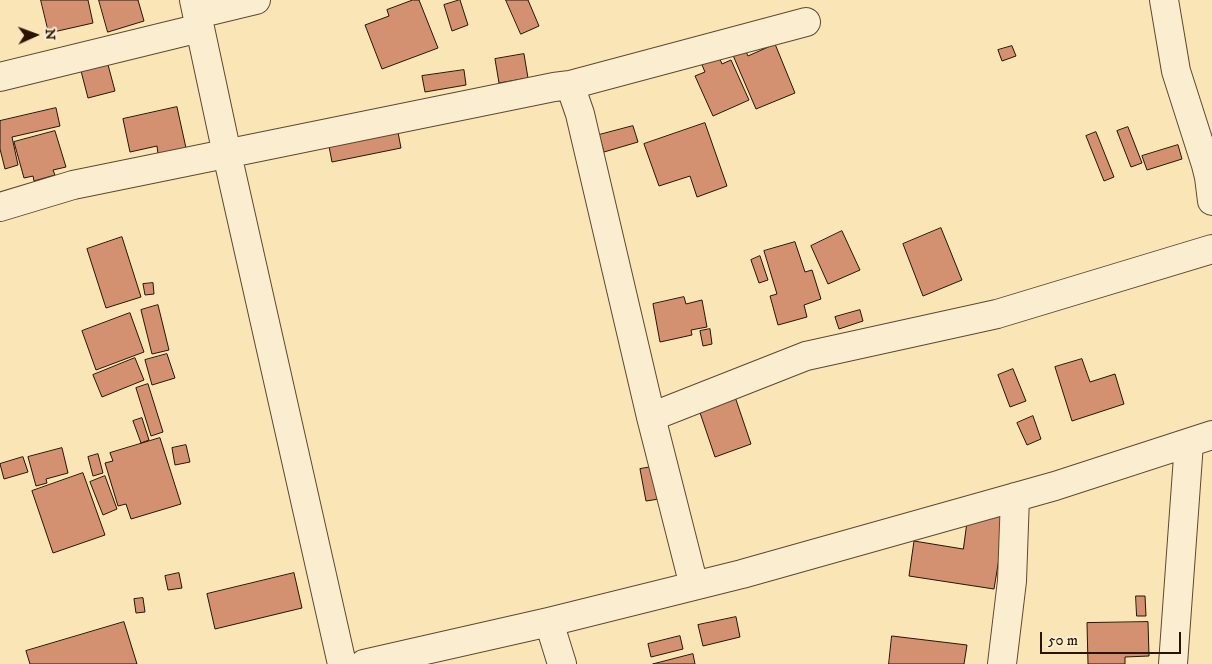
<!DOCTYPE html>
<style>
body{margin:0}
#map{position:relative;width:1212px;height:664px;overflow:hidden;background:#f9e5b6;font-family:"IM FELL DW Pica",serif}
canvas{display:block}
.north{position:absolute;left:10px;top:10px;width:50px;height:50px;-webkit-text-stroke:4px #fbeed0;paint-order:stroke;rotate:88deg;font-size:14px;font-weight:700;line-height:20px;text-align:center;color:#291402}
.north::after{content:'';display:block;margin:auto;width:18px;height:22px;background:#291402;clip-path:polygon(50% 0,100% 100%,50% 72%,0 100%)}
.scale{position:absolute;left:1040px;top:632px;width:141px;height:22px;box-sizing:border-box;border:2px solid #291402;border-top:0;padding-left:6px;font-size:15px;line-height:18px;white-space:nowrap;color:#291402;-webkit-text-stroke:4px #fbeed0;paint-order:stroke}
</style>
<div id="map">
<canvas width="1212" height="664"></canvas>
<div class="north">N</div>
<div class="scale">50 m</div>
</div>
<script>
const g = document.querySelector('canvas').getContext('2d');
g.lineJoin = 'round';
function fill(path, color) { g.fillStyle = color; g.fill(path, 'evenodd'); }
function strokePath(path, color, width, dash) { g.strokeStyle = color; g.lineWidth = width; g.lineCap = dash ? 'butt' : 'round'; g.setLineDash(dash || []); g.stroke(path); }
const building = new Path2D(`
 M41,0H88L93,23L49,33Z
 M99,0H138L144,21L108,32Z
 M413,0H419L438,48L382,69L365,25L389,16L387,10Z
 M460,0L468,25L452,31L444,5Z
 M506,0H528L539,26L521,34Z
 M741,41L748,56L775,44L795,93L756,109L729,46Z
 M1012,46L1016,56L1002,61L998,50Z
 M524,54L528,78L499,83L495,59Z
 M719,57L722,64L731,60L749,100L713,116L695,76L705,72L702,65Z
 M107,61L115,91L88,98L80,67Z
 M464,70L466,85L425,92L422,76Z
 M177,107L186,148L158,154L157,146L130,152L123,119Z
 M56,108L60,126L12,137L18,165L5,169L0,149V121Z
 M705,123L727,186L697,197L690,176L659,186L644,144Z
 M633,126L638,142L604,152L599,135Z
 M397,127L401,148L332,162L328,141Z
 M1128,127L1142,163L1131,167L1117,131Z
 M55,131L66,167L53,170L55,175L34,181L33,176L24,178L14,142Z
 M1096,132L1114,177L1104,181L1086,136Z
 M1178,145L1182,159L1147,170L1142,156Z
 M941,228L962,280L923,296L903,244Z
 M842,231L860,270L828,284L811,246Z
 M122,237L141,297L106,308L87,249Z
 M795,242L805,272L812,270L821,299L804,305L807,317L778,325L770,296L777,294L764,251Z
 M760,256L768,280L759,283L751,260Z
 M153,283L154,294L145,295L143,284Z
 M684,297L686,304L702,300L707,327L691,330L692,335L660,342L653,304Z
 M158,305L169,350L152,354L141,310Z
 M860,310L863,321L839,329L835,317Z
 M130,313L144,352L96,370L82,331Z
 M710,329L712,344L703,346L700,331Z
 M167,354L175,378L152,385L145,360Z
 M135,358L144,380L102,397L93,375Z
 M1082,359L1090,382L1115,374L1124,404L1072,421L1055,367Z
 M1013,369L1026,401L1010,407L998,375Z
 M730,382L751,444L715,457L694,395Z
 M148,384L163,432L151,436L136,388Z
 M1033,416L1041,439L1027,445L1017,423Z
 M142,418L149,440L141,443L133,421Z
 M160,438L181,504L131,519L126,504L118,506L105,463L113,461L110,453Z
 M186,445L190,462L175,465L172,448Z
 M62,448L68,473L46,479L47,483L36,486L28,457Z
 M98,454L103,473L93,476L88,457Z
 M23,457L28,472L4,479L0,464Z
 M652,467L659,499L646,501L640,469Z
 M83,473L105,535L53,553L32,491Z
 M105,476L117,509L103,515L90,482Z
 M969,510L1006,516L994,589L909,576L914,541L963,549Z
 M179,573L182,588L168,590L165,576Z
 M294,573L302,608L215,629L207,594Z
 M1136,596H1145L1146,616H1137Z
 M143,598L145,612L136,613L134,599Z
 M736,617L740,637L703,646L698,625Z
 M124,622L137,664H30L26,651Z
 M1148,622L1149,656L1125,657V664H1088L1087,623Z
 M680,636L683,649L651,657L648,644Z
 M892,636L967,645L964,664H889Z
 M693,654L695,664H653Z`);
const minor = new Path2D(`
 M194,0L227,154L342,664
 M1164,0L1176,71L1206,165L1209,177L1212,201
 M198,14L256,0
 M0,77L200,28
 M570,85L580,114L651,417L694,586
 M0,207L73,185L554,87L570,85L806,22
 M651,417L806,356L997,314L1212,249
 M549,622L562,664
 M364,664L549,622L742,574L1055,486L1212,435
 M1002,664L1012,581L1015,497
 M1173,664L1189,443`);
fill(building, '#d39172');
strokePath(building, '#291402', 1);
strokePath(minor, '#5d482f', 30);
strokePath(minor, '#fbeed0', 28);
</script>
